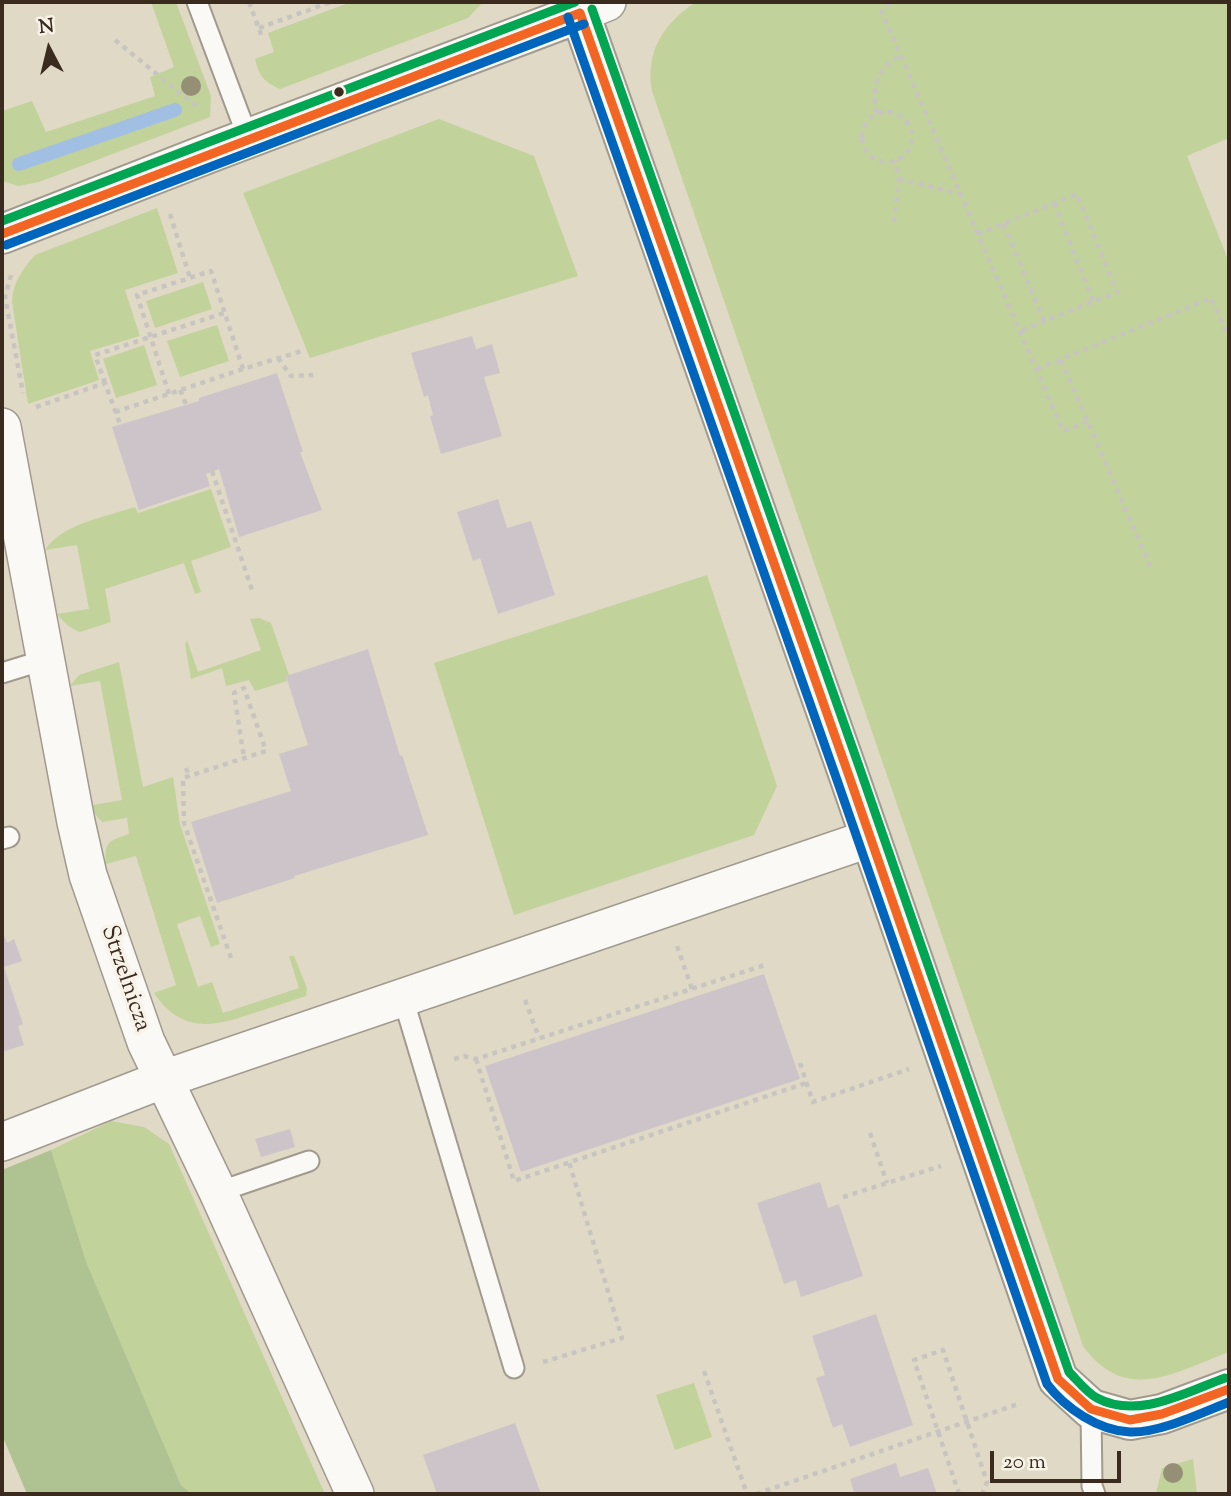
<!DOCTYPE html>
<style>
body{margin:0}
#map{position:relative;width:1231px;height:1496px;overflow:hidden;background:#e0d9c6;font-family:"Sorts Mill Goudy",serif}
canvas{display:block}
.frame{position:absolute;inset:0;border:4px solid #3b2a1e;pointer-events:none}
.north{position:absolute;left:14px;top:14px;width:70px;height:70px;-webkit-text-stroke:5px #f7f3e8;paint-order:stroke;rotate:353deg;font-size:19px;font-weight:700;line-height:28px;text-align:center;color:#3b2a1e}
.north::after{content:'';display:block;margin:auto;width:24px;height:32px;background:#3b2a1e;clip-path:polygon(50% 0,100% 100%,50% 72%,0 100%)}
.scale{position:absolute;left:990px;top:1451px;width:131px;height:32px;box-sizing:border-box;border:4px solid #3b2a1e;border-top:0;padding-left:9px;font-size:21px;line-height:24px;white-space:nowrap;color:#3b2a1e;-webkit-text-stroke:5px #f7f3e8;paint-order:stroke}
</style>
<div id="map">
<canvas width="1231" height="1496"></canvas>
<div class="frame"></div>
<div class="north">N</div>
<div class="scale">20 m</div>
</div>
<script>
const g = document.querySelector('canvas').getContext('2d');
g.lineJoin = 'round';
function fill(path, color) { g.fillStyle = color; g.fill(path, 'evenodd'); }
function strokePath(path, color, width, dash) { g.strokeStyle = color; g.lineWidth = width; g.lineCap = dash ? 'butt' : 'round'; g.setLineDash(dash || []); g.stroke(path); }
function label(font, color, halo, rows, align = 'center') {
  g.font = font + ' "Sorts Mill Goudy",serif'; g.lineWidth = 7; g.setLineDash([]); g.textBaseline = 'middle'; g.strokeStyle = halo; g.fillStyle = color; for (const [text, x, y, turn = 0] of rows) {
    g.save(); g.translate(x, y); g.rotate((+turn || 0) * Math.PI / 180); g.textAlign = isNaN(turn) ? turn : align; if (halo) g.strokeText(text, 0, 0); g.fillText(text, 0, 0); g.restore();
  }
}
const green = new Path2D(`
 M151,2H176L211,96L210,117L39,182L19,186L2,181V111L32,101L46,132L155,96L150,77L174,67Z
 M351,2H483L468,18L280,89C264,82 259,76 255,59L274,52L268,33Z
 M696,2H1229V138L1187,156L1229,262V1352C1175,1372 1126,1405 1083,1346L652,91C645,51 664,23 696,2Z
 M439,119L534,156L578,276L310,358L243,193Z
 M157,208L178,273L125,290L140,336L90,351L99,380L28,404L12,302C13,282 22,270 35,255Z
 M203,282L212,309L155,328L146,301Z
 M217,325L229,361L180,377L167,341Z
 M144,345L157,385L116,398L103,359Z
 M211,489L231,547L191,561L201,592L195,594L184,563L105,589L111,622L80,632C70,628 64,623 57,614L89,609L77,545L45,550C63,523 106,517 135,507L138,513Z
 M707,575L777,786L754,835L514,915L434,663Z
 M259,618L271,623L289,675L286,676L287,681L255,691L249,680L226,686L222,668L191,679L185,644L187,640L198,672L261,650L250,619Z
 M119,662L143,787L173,777L180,824L220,944L211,947L200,916L177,924L198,987L212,982L223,1013L299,988L289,956H294L307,988L306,996C289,1002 272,1007 254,1013C213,1027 182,1034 154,993L176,985L136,856L106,864C104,841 109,841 129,834L127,818L102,822L95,814L93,805L122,800L100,681L70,686L79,675Z
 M111,1121L144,1127L169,1144L325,1494H192L181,1485L87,1264L51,1150Z
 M694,1383L712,1437L675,1450L656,1395Z
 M1193,1459L1197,1494H1156L1162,1468Z`);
const forest = new Path2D(`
 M51,1150L87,1264L181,1485L192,1494H27L2,1435V1170Z`);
const stream = new Path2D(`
 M19,164L175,110`);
const building = new Path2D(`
 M472,336L476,349L492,344L500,373L484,377L502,436L441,454L430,416L433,415L428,395L424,397L411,353Z
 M277,373L303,452H300L322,510L239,537L219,469L206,474L210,486L139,510L112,427L199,401V398Z
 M498,499L507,528L531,521L555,595L498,614L480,558L473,561L457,512Z
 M368,649L400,756L402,755L428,835L294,876L295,878L217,903L191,822L291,791L279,754L308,745L286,676Z
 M2,930L7,943L14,939L22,961L4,967L23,1024L18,1026L24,1045L2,1052Z
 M764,974L800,1079L521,1172L485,1066Z
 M290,1129L295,1147L261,1157L255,1139Z
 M820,1182L828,1208L839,1204L863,1276L801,1297L796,1280L784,1284L757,1203Z
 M876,1314L913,1425L850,1447L842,1424L833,1428L816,1378L825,1375L812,1336Z
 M515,1423L541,1494H437L423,1455Z
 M896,1463L900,1477L928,1468L937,1494H849L854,1492L850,1479Z`);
const path = new Path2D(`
 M249,2L262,37
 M890,2L882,12L1063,431L1087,422
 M259,28L331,2
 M115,40L201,110
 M862 137a25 25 0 1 1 50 0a25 25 0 1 1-50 0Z
 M877,113C870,88 878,68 900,55
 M899,179L961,194
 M1054,203L1093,301
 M170,214L190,278
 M894,222L899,179L895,160
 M1004,224L1044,321
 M978,234L1077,194L1117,292L1020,331
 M11,275L5,297L23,393
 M278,358L291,376L313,375
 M1061,360L1151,568
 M1037,369L1211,298L1229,338
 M105,383L95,355L224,313
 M180,390L186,404
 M169,394L137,295L211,271L243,369
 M36,407L105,383L120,424
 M115,412L243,369L302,351
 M212,471L253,593
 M186,768L189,776
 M677,946L692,989
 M231,958L184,823L183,778L266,751L244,688L234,693L244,758
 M525,1000L539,1038
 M454,1059L464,1056L476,1059L768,964
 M476,1059L514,1181L806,1083
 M800,1063L813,1102L909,1069
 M870,1133L887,1183
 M843,1197L941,1166
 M543,1362L622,1338L569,1162
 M704,1371L747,1494
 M756,1494L1021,1403
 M959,1494L914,1360L943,1350L987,1482L982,1494`);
const service = new Path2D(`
 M197,2L248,138
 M2,673L44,660
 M2,839L9,837
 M403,998L514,1368
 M218,1192L309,1161
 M1091,1409L1092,1486L1095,1494`);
const minor = new Path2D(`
 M576,2L580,13L607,2
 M2,427L76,822L88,875L146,1042L218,1192L355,1494
 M2,1142L164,1079L871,838`);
const tertiary = new Path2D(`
 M2,234L212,152L580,13L849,776L1058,1379L1091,1409L1130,1420L1162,1414L1229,1389`);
const bus1 = new Path2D(`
 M580,13L849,776L1058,1379L1091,1409L1130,1420L1162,1414L1229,1389
 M2,234L580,13`);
const bus2 = new Path2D(`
 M568,17L837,780L1047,1384C1065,1408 1099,1431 1130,1432C1160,1433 1201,1413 1229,1402
 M6,245L584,24`);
const bus3 = new Path2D(`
 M592,9L861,772L1069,1372C1077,1380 1087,1393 1097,1398C1138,1420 1186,1392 1225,1378
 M2,221L575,2`);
const trees = [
 [191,86],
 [1173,1473]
];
const markers = [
 [339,92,6,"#3b2a1e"]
];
const streetNames = [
 ["Strzelnicza",124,979,71]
];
fill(green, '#c2d29b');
fill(forest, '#afc292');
strokePath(stream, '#a0bfe3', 14);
fill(building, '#cdc4c9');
strokePath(service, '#a19a8e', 23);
strokePath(minor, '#a19a8e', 40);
strokePath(tertiary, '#a19a8e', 42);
strokePath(path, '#c8c5c1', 4.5, [5, 5]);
strokePath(service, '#faf9f6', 19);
strokePath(minor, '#faf9f6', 37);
strokePath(tertiary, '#faf9f6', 38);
strokePath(bus1, '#f26522', 9);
strokePath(bus2, '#0065bd', 9);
strokePath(bus3, '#00a651', 9);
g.fillStyle = '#958f76';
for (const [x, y] of trees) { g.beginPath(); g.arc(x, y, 10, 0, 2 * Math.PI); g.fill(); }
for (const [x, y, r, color] of markers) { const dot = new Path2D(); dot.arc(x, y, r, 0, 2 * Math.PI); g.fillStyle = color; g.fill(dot); strokePath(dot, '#f7f3e8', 2.5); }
label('24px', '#3b2a1e', '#f7f3e8', streetNames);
</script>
